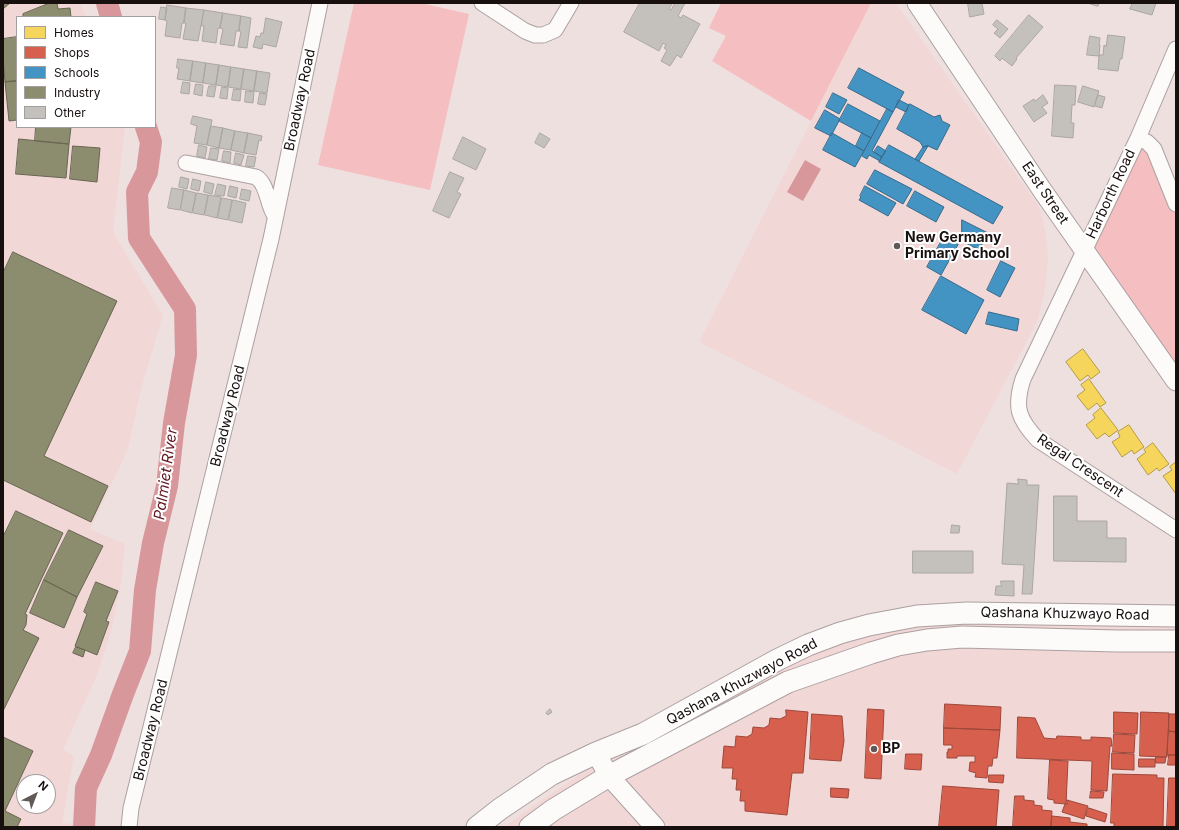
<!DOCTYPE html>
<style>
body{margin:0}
#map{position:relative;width:1179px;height:830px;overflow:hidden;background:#efe0e0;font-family:Inter,sans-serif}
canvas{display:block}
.frame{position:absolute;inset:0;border:4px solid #180f0f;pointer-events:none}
.legend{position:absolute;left:16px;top:16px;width:140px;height:112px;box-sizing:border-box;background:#fff;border:1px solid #a39f9f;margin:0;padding:5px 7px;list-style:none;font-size:12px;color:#180f0f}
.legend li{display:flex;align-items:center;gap:8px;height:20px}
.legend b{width:20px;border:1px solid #a39f9f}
.north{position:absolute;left:16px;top:774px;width:40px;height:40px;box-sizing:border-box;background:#fff;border:1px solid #a39f9f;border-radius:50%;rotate:42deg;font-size:11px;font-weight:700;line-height:16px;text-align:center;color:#180f0f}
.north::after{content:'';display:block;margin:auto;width:14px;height:18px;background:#635858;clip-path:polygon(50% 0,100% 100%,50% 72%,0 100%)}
</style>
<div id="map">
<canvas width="1179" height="830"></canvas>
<div class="frame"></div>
<ul class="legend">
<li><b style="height:11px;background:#f6d55c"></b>Homes</li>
<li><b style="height:11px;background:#d6604d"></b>Shops</li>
<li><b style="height:11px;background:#4393c3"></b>Schools</li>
<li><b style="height:11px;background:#8c8c6e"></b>Industry</li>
<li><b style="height:11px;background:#c4c1bd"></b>Other</li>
</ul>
<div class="north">N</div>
</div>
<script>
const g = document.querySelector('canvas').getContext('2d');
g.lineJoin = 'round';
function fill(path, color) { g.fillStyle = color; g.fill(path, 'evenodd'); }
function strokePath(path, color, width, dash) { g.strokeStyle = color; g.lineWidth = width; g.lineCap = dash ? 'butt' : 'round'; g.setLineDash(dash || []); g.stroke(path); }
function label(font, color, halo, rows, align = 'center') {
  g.font = font + ' Inter,sans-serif'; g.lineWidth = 4; g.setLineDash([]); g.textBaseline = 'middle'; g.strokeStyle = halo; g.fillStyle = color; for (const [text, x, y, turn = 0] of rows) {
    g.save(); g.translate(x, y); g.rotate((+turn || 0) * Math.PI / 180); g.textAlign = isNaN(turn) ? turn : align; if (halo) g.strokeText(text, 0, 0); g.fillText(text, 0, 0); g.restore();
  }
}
const built = new Path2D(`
 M3,3H80L86,17H17V127H125L113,232L163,315L142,386L128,449L90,529L125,544L121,584L112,628L97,676L63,749L74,756L62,823L112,827H3ZM24,782H48V806H24Z
 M871,3H896L1040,208L1046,235L1048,257L1045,290L1038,320L957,474L699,342Z
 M918,617H1176V827H504L534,805L600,761L779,661Z`);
const green = new Path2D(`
 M354,3H421L469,14L430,190L318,165Z
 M721,3H871L811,121L712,61L726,36L709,28Z
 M1137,137L1147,141L1176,203V381L1084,251Z`);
const water = new Path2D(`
 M805,160L821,169L803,201L787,192Z`);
const homes = new Path2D(`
 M1083,349L1100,372L1091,379L1088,375L1080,381L1066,362Z
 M1089,379L1106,403L1100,407L1097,403L1088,410L1077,396L1085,390L1081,385Z
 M1101,408L1118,430L1109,437L1105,433L1097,439L1086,425L1095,418L1093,415Z
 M1129,425L1144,447L1134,454L1132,450L1122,457L1112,442L1120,437L1118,432Z
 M1153,443L1169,464L1159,471L1157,468L1148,475L1137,459L1146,452L1144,450Z
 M1176,462V494L1163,476L1172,470L1170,467Z`);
const shops = new Path2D(`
 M945,704L1001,707L1000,730L944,728Z
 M868,709L884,710L881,779L865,778Z
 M786,710L808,712L803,773H792L787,815L745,811V801H740L741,790H736L737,779H732L733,768H722L724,746L735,747L736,736L747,737L752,734L753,727L764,728L769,725L770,718L780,719L786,716Z
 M1114,712L1138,713L1137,734L1114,733Z
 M1141,712L1169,713L1167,757L1140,756Z
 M812,714L842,716L844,741L841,761L810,759Z
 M1169,714H1176V732L1169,731Z
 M1018,717L1035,718L1044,738L1056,739L1057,736L1081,737V740H1091V737L1111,738L1112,746H1110L1107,791L1091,790L1092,761L1017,758Z
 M944,728L1000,730L997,758H993L992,766H988L987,778L975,777L976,773L969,771L970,762H975V756H957V758H947V752H948V749H952V745H944Z
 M1169,731L1176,732V755H1167Z
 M1114,734L1135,735L1134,753L1113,752Z
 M1112,753L1134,754V770L1112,769Z
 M906,754H922L921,770L905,769Z
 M1169,755H1176V765H1168Z
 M1156,757H1166L1165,763H1156Z
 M1139,759H1155V767H1139Z
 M1050,760L1068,761L1066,804L1054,803V800L1048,799Z
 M1113,774L1157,775V778H1164L1163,827H1114V823H1111Z
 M989,775H1004L1003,783L989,782Z
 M1169,778H1176V827H1167Z
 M943,786L999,790L996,827H939Z
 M831,788L849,789L848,798L831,797Z
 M1091,791L1104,792L1103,798H1090Z
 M1015,796H1024V800L1034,801V805L1042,806V810L1052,811L1051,827H1013Z
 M1067,800L1088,806L1084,819L1062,812L1065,804H1067Z
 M1089,808L1107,814L1105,822L1086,816Z
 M1052,816L1070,818V822L1087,824V827H1051Z`);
const schools = new Path2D(`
 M859,68L904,92L893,112L848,88Z
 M833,93L847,100L839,114L826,107Z
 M899,100L909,105L906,112L896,107Z
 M848,104L880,121L871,138L839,121Z
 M910,104L934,117L940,115L942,121L950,125L937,150L928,146L923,147L920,142L897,129Z
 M887,109L893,112L872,151L882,157L880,161L869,155L867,159L862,156Z
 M825,110L840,119L831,136L815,128Z
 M832,133L864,151L855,167L823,150Z
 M862,133L871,138L864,151L856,146Z
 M889,145L1003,207L993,224L879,162Z
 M878,146L886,151L882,157L874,152Z
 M928,146L919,161L915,159L923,147Z
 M875,170L912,189L903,204L867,184Z
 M865,186L896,203L888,216L859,200L861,197L860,196Z
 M915,191L944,207L936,222L907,206Z
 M962,220L988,233L979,250L962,241Z
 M946,233L960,241L941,275L927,267Z
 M1001,261L1015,268L1000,297L987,290Z
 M941,276L984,300L966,334L922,310Z
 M989,312L1019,319L1017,331L986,324Z`);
const industry = new Path2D(`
 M3,3H10L3,9Z
 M50,3H57L58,9L70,8L71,17H23V14Z
 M17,37V81L5,82L3,59V39Z
 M17,81V120L9,121L5,82Z
 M36,127H71L69,144L35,141Z
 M19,139L69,144L66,178L16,174Z
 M73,146L100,148L97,182L70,179Z
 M13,252L117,301L44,456L108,486L91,522L3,480V273Z
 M16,511L63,533L25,614L27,615L26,625L23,630L39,638L3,711V537Z
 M69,530L103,546L77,597L44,580Z
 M44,580L77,597L64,628L30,613Z
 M96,582L118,591L106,621L109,622L97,655L75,646L87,614L84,612Z
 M76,647L85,650L83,657L73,653Z
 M3,737L33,751L5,811L21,819L17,827H3Z`);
const river = new Path2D(`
 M107,3L111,17
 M84,827L86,788L101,755L123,694L140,651L145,590L153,543L167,486L174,423L186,355L185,309L139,238L137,192L147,172L151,142L146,127`);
const building = new Path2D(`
 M640,3H671L672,4L669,9L671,10L675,3H685L678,16L681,18L683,15L700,24L681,58L677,55L670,66L661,61L667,50L664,48L666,45L663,43L659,51L624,32Z
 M968,3H984H982L984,14L970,17Z
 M1088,3H1099L1098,6Z
 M1132,3H1131H1156L1152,15L1130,9Z
 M167,5L186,8L184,23H182L180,38L165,36L167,21L165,20Z
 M161,7L167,8L165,20L159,19Z
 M186,8L204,10L198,41L183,39L186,23H184Z
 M204,10L223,13L220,28H218L216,43L202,41L204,26H202Z
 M223,13L241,16L239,31H236L234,46L220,44L223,29L220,28Z
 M1029,15L1043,27L1016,58L1017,59L1012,66L1002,58L1000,61L995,56Z
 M241,16L251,18L247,48L238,47L241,32L239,31Z
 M266,18L282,22L276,47L263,44L262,49L253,47L256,36L260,37L261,33H263Z
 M997,20L1008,29L1000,38L994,33L998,29L993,25Z
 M1108,35L1125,37L1122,59H1120L1118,71L1098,69L1099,55H1103L1104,45L1106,46Z
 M1090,36L1100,38L1099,45H1100L1099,56L1087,55Z
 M178,59L193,61L190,81L177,79L179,68H177Z
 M193,61L206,63L203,83L190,81Z
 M206,63L219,65L216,85L203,83Z
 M219,65L231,67L228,87L216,85Z
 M231,67L244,69L241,89L228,87Z
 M244,69L257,71L254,91L241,89Z
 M257,71L270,73L267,93L254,91Z
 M183,82L190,83L189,94L181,93Z
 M196,84L203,85L202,96L194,94Z
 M1055,85L1076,86L1075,105H1072L1071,123H1074L1073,138L1052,136Z
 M209,86H216L214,97L207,96Z
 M1083,86L1099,91L1094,107L1078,102Z
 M222,87L228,88L227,99L220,98Z
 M234,89L241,90L240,101L232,100Z
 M246,91L254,92L253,103L245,102Z
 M260,93L267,94L265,105L258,104Z
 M1043,95L1048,103L1042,107L1047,113L1034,122L1023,106L1034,99L1035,101Z
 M1098,95L1105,97L1102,108L1095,106Z
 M193,116L212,120L207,145L194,143L197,126L191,124Z
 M211,126L223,128L219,148L207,145Z
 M223,128L235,131L231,150L219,148Z
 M235,131L248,133L244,153L231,150Z
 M248,133L262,136L261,141L259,140L256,155L244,153Z
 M540,133L550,139L544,148L535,143Z
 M463,137L486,149L476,170L453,159Z
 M199,145L207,147L205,158L197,156Z
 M211,148L219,149L217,160L209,159Z
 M224,151L231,152L230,163L222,161Z
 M236,153L244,155L241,165L234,163Z
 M248,156L256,157L254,167L246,166Z
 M450,172L464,178L457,192L461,194L449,218L433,211Z
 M181,177L189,179L187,189L179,187Z
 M193,179L201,181L199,191L191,189Z
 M206,182L214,184L212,194L204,192Z
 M218,184L226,186L224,196L215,195Z
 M230,186L238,188L236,198L228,196Z
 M172,188L184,190L180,210L168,208Z
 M242,189L251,191L249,201L240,199Z
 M184,190L196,193L192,213L181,210Z
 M197,193L208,195L204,215L193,213Z
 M209,195L221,197L217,218L205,215Z
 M222,198L232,200L228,220L218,218Z
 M233,200L246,203L242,223L229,220Z
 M1018,479L1027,480V485H1039L1032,594H1022L1024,565L1002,564L1007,483L1018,484Z
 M1054,496H1077V521H1107V538H1126V562L1054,561Z
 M952,525L960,526L959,533H951Z
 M913,551H973V573H913Z
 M1001,581H1014V596L995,595L996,586H1001Z
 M550,709L552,712L548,715L546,713Z`);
const minor = new Path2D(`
 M482,3L525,31L535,35H543L555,30L571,3
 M1176,49L1138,138L1023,379C1014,407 1018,419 1038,440L1176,530
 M1138,138L1147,142L1154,149L1176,204
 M186,163L256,177C268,184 267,205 275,216
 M129,827L131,808L271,239L320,3`);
const tertiary = new Path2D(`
 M917,3L1042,190L1176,381
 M596,753L609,776L655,827`);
const secondary = new Path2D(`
 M477,827L500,809L552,774L596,753L643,734L777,660L808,645L840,633L869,625L917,616L967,613L1176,616
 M530,827L553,810L609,776L788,682L871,653L898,645L927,640L962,637L1117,641H1176`);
const markers = [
 [897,246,4,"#635858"],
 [874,749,4,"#635858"]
];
const streetNames = [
 ["Broadway Road",300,100,-78],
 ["East Street",1045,193,56],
 ["Harborth Road",1111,194,-65],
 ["Broadway Road",228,416,-76],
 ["Regal Crescent",1080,466,34],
 ["Qashana Khuzwayo Road",1065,614,1],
 ["Qashana Khuzwayo Road",742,682,-28],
 ["Broadway Road",151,730,-76]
];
const poiNames = [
 ["New Germany",905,238],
 ["Primary School",905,254],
 ["BP",882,749]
];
const waterNames = [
 ["Palmiet River",166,474,-82]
];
fill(built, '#f2d7d7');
fill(green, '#f5bec0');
fill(water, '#d8989b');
fill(homes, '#f6d55c');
strokePath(homes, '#b39a45', 1);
fill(shops, '#d6604d');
strokePath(shops, '#9d483a', 1);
fill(schools, '#4393c3');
strokePath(schools, '#366b8d', 1);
fill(industry, '#8c8c6e');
strokePath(industry, '#696652', 1);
strokePath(river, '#d8989b', 22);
fill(building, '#c4c1bd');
strokePath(building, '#aaa6a3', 1);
strokePath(minor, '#aca0a0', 17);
strokePath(tertiary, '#aca0a0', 21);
strokePath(secondary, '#aca0a0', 23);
strokePath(minor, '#fdfafa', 15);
strokePath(tertiary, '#fdfafa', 19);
strokePath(secondary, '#fdfafa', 21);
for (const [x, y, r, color] of markers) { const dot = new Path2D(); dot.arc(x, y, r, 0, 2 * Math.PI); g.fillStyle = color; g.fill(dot); strokePath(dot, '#fff', 1.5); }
label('14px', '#180f0f', '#fff', streetNames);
label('bold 14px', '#180f0f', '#fff', poiNames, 'left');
label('italic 15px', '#61141f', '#fff', waterNames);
</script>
